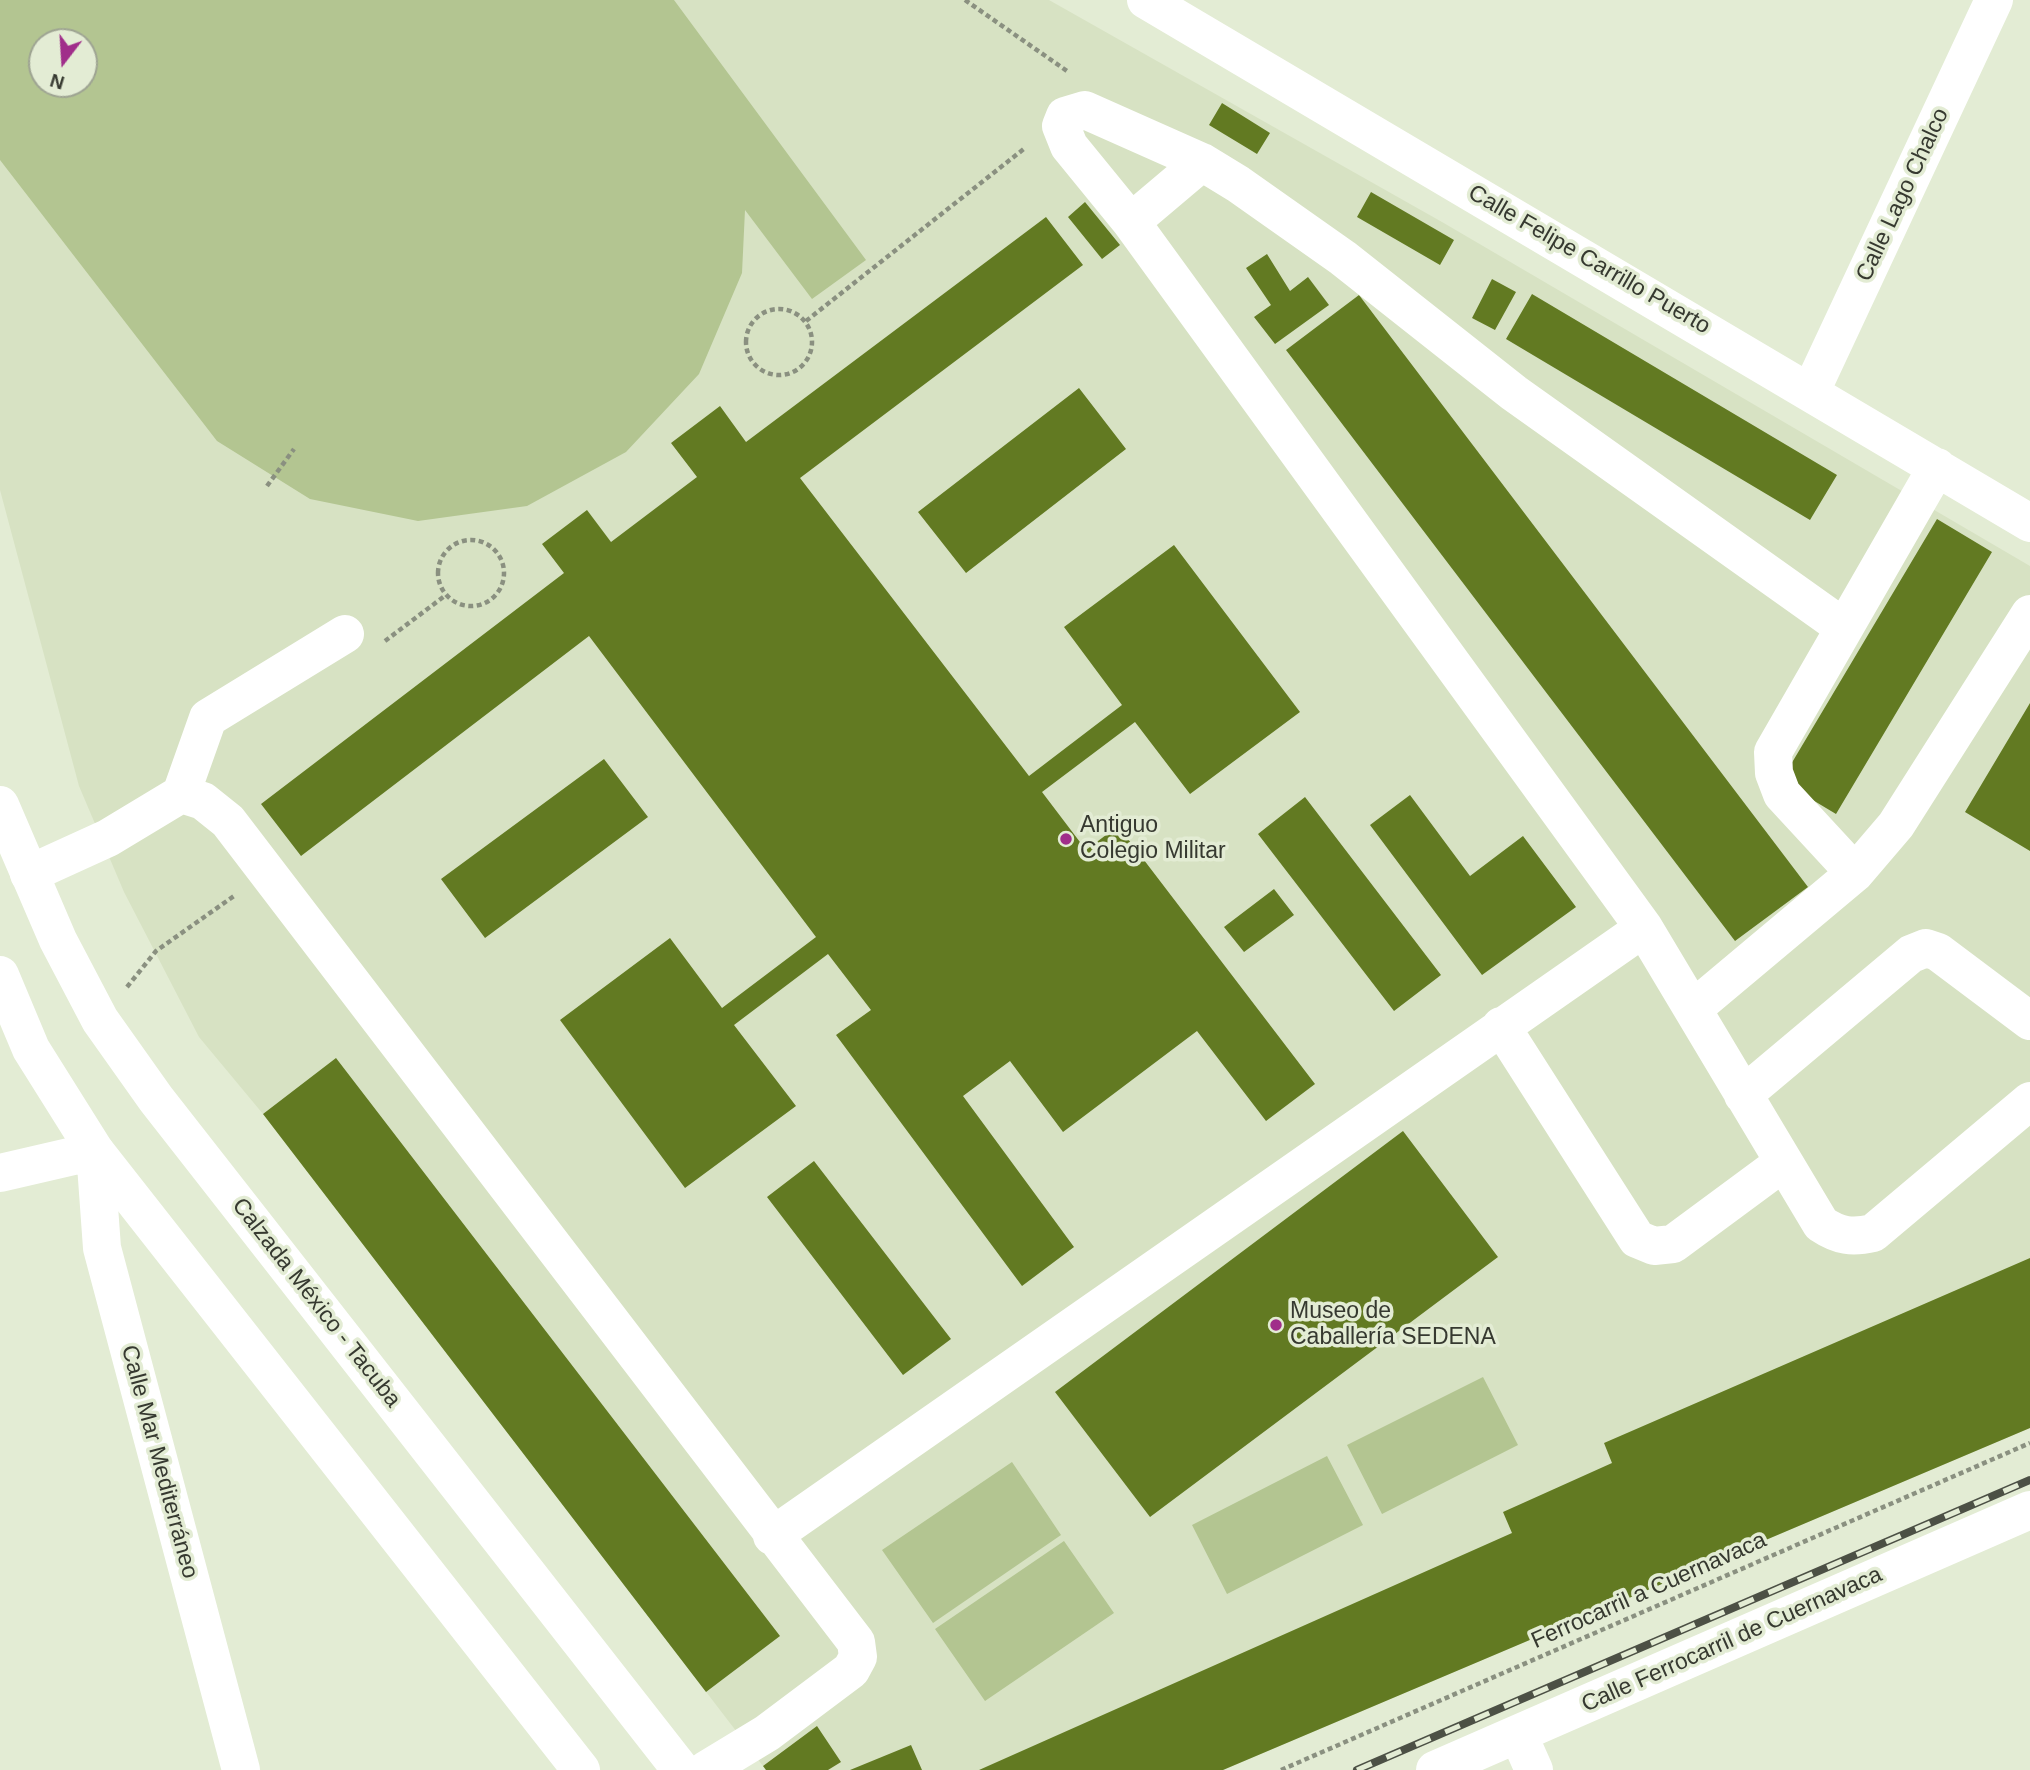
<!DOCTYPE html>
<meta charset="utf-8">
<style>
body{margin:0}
#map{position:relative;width:2030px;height:1770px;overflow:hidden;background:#e3ecd4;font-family:Helvetica,sans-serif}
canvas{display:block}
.north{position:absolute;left:28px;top:28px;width:70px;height:70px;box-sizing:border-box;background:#e3ecd4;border:2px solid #9ea492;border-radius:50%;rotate:197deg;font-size:19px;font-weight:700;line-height:28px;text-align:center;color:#363930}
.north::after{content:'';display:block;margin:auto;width:24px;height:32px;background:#a02e8a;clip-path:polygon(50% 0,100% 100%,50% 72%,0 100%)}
</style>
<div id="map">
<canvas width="2030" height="1770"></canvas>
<div class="north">N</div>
</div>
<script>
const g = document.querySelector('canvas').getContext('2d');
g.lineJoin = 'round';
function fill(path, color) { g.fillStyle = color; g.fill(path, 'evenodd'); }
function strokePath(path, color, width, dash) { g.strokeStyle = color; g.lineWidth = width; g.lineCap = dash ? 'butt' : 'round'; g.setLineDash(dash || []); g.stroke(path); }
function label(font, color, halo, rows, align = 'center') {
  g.font = font + ' Helvetica,sans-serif'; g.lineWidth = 7; g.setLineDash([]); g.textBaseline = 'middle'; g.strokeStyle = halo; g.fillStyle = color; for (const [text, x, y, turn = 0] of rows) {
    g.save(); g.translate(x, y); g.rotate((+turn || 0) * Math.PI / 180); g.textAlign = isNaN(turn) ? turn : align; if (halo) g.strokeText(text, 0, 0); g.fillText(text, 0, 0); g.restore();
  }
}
const built = new Path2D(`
 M0,0H1049L1442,222L2030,566V1428L1223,1770H766L263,1114L199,1037L124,892L79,786L0,490ZM42,42H84V84H42Z`);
const green = new Path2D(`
 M0,0H674L866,260L812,299L745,210L742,273L699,374L626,452L527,506L418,521L310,499L217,441L0,160ZM42,42H84V84H42Z
 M1483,1377L1518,1445L1382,1514L1347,1445Z
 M1327,1456L1363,1525L1227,1594L1192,1525Z
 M1012,1462L1061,1535L933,1623L882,1550Z
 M1064,1541L1114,1613L985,1701L935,1629Z`);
const building = new Path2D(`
 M1222,103L1270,133L1257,154L1209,125Z
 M1371,192L1454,240L1440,265L1357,217Z
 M1085,202L1120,245L1102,259L1068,217Z
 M1046,217L1083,265L800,478L1029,776L1122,705L1064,627L1174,545L1300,712L1190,794L1135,722L1042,792L1086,850L1118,826L1315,1084L1266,1121L1197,1031L1063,1132L1010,1061L963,1096L1074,1247L1022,1286L836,1035L871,1010L828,954L734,1025L796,1106L685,1188L560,1020L670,938L722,1008L816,937L589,636L301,856L261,804L564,573L542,544L587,510L611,542L697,477L671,443L720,406L746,442Z
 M1267,254L1290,291L1308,277L1329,305L1275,344L1254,317L1271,305L1246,268Z
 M1492,279L1516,292L1495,330L1472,318Z
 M1532,294L1837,475L1810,520L1506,339Z
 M1359,295L1808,887L1735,941L1286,350Z
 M1079,388L1126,449L966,573L918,512Z
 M1937,519L1992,552L1836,814L1781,781Z
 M2030,703V851L1965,812Z
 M604,759L648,817L485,938L441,879Z
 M1410,795L1470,876L1523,836L1576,907L1482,975L1370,825Z
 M1305,797L1441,975L1394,1011L1258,834Z
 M1274,889L1294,915L1244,952L1224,927Z
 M336,1058L780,1636L706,1692L263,1114Z
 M1403,1131L1498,1257L1150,1517L1055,1392Z
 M814,1161L951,1339L903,1375L767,1197Z
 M2030,1258V1428L1223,1770H979L1512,1533L1503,1512L1612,1463L1604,1443Z
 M817,1726L841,1762L828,1770H766L763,1766Z
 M911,1745L922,1770H850Z`);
const path = new Path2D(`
 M965,0L1067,71
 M746 342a33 33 0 1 1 66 0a33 33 0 1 1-66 0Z
 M806,321L1025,148
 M267,486L294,449
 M438 573a33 33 0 1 1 66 0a33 33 0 1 1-66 0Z
 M385,641L446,595
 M127,987L156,951L234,896
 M1281,1770L2030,1443`);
const minor = new Path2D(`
 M1146,0L2030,523
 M1131,222L1202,162
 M1811,391L1994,0
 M1843,627L1514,393L1343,258L1238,184L1202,162L1085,110L1065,116L1061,126L1069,146L1131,222L1644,928L1821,1224C1839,1236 1852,1238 1873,1233L2030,1101
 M181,794L208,718L345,634
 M1855,873L1782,794L1774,773L1773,752L1937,467
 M29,874L108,838L181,794L203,801L228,821L856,1642L858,1657L851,1670L767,1733L706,1770
 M1694,1008L1855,873L1896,825L2030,614
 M1501,1026L1637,1239L1654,1246L1673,1244L1784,1162
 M1743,1095L1911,954L1926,948L1938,952L2030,1021
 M0,1173L95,1151L102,1248L241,1770
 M772,1536L1644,928
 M1518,1734L1534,1770
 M1435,1770L2030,1510`);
const major = new Path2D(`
 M0,805L58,940L100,1020L156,1099L681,1770
 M0,975L31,1049L95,1151L581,1770`);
const rail = new Path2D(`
 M1357,1770L2030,1480`);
const markers = [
 [1066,839,7,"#a02e8a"],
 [1276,1325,7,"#a02e8a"]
];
const streetNames = [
 ["Calle Lago Chalco",1903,195,-65],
 ["Calle Felipe Carrillo Puerto",1589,260,30],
 ["Calzada México - Tacuba",316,1303,52],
 ["Calle Mar Mediterráneo",159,1462,75],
 ["Ferrocarril a Cuernavaca",1649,1591,-24],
 ["Calle Ferrocarril de Cuernavaca",1732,1640,-24]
];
const poiNames = [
 ["Antiguo",1080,826],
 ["Colegio Militar",1080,852],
 ["Museo de",1290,1312],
 ["Caballería SEDENA",1290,1338]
];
fill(built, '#d7e2c3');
fill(green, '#b3c591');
fill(building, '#627a22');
strokePath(path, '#8a9080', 4.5, [5, 3.5]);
strokePath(minor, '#fff', 38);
strokePath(major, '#fff', 38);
strokePath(rail, '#4c5045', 8);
strokePath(rail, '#e3ecd4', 5, [16]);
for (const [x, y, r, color] of markers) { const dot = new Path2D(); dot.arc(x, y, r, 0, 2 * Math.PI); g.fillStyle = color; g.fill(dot); strokePath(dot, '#e3ecd4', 2.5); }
label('23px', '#363930', '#e3ecd4', streetNames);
label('23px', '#363930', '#e3ecd4', poiNames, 'left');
</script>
